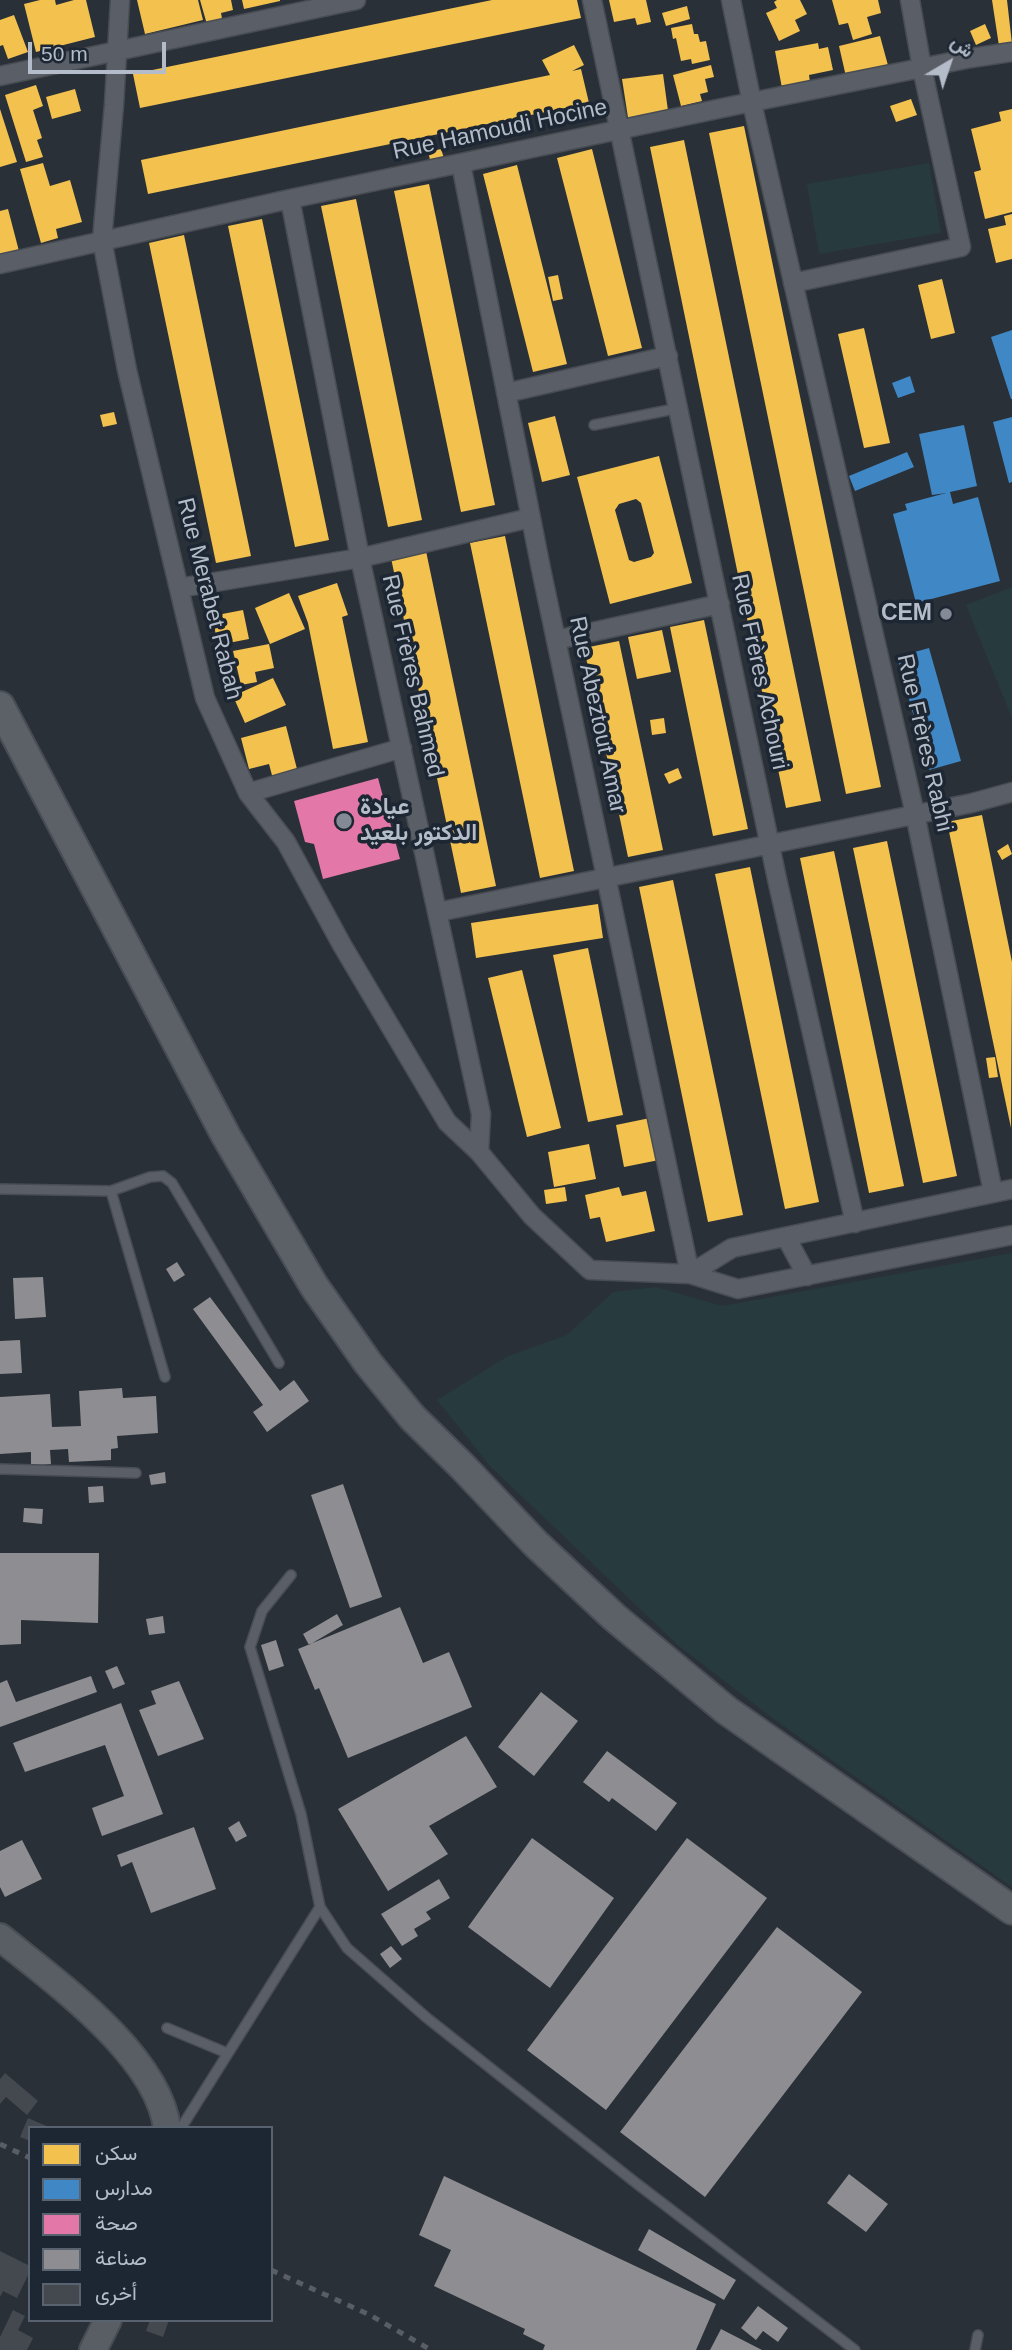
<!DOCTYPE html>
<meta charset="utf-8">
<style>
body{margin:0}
#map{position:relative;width:1012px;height:2350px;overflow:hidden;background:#2a3038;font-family:Helvetica,Vazirmatn,sans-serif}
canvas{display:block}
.legend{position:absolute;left:28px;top:2126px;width:245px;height:196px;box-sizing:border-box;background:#1d2633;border:2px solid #59626f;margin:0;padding:9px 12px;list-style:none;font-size:21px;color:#b4bcc9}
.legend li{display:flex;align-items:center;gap:14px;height:35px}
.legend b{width:35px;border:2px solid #59626f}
.north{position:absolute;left:914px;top:28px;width:70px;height:70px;-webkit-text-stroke:5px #1d2633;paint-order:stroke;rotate:39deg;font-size:19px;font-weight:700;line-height:28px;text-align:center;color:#b4bcc9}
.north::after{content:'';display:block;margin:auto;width:24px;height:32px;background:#b4bcc9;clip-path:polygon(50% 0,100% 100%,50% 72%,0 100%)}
.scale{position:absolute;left:28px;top:42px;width:138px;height:32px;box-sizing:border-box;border:4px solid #b4bcc9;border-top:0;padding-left:9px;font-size:21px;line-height:24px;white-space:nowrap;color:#b4bcc9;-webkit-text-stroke:5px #1d2633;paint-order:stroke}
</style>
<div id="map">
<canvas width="1012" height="2350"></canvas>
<ul class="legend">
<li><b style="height:19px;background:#f2c14e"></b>سكن</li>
<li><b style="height:19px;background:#3f88c5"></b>مدارس</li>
<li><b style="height:19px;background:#e377a8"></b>صحة</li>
<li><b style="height:19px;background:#8d8d92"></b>صناعة</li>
<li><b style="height:19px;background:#444950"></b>أخرى</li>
</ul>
<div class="north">ش</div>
<div class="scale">50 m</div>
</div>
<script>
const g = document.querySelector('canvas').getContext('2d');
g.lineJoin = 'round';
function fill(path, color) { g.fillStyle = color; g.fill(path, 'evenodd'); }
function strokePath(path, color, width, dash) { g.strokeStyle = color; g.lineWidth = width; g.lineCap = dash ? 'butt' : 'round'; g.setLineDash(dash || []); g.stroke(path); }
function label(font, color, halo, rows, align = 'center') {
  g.font = font + ' Helvetica,Vazirmatn,sans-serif'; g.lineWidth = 7; g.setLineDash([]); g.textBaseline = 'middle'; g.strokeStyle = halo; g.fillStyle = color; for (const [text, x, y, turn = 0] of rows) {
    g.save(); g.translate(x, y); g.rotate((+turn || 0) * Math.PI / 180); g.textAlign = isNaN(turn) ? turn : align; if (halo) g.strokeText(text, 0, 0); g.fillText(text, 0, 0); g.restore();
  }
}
const green = new Path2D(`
 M929,163L941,233L819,254L807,184Z
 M1012,587V718L966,605Z
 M1012,1253V1887L775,1720L679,1646L491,1467L437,1400L508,1356L567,1335L613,1292L656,1287L722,1306Z`);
const homes = new Path2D(`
 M40,0H55L56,5L74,0H86L95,37L36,52L24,4Z
 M137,0H198L203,20L145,34Z
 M200,0H231L233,10L221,13L223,24L208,28Z
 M242,0H280V1L244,9Z
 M492,0H577L581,18L140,108L133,74Z
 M609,0H646L651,22L637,25L635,18L614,22Z
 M777,0H800L807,14L795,20L800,31L779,41L766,13L777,8L774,2Z
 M832,0H878L881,13L867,17L872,34L853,40L848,23L839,25Z
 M992,0H1007L1012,44L999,46Z
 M687,6L690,19L666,26L662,13Z
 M14,15L28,52L8,59L3,45L0,46V20Z
 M692,24L694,34H698L700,42L706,41L710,60L692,64L691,59L681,61L676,38L673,39L671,28Z
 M985,24L991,38L976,45L970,31Z
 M880,36L889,69L847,81L839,46Z
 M818,43L819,49L828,47L833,70L809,75L810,82L782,88L775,51Z
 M574,45L584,65L572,71L581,69L589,103L148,194L141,160L550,75L542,60Z
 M711,65L714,77L705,79L708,92L700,94L702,101L681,106L673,75Z
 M663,74L669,118L629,124L622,79Z
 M36,85L43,106L33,110L42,138L37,140L43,157L26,162L5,95Z
 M75,89L81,111L52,119L46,97Z
 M911,99L917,115L896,122L890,106Z
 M0,109L17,162L0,167Z
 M1012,109V212L985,219L974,172L981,170L971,129L1001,121L999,112Z
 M744,126L881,787L846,794L709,133Z
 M684,140L821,801L786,808L650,147Z
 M441,149L446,164L432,167L428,152Z
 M592,149L642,348L608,356L557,158Z
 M43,163L50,186L70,180L82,222L56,229L58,238L41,243L20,169Z
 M517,165L567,364L533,372L483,174Z
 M429,184L495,505L461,512L394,191Z
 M356,199L422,520L388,527L321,206Z
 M8,209L20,255L0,260V211Z
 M1012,214V259L996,263L988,229L1006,225L1004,216Z
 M262,219L329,540L295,547L228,226Z
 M184,235L251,556L216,563L149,243Z
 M558,275L563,299L553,301L548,277Z
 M942,279L955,333L931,339L918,285Z
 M864,328L890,443L864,448L838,334Z
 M114,412L117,424L103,427L100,415Z
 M555,416L570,475L542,482L528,423Z
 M659,456L692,583L610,604L577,477ZM636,499L641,503L654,553L651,557L634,562L629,560L615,510L619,504Z
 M505,536L574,871L540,878L470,543Z
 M426,551L496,886L461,893L391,558Z
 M337,583L348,615L342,617L368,742L333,749L308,623L298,596Z
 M289,593L305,629L270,644L255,608Z
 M243,610L249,639L218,645L212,616Z
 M704,620L748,829L713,836L670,627Z
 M662,630L671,672L637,679L628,637Z
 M619,641L663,850L628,857L584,648Z
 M269,644L274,668L255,672L257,682L241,685L233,651Z
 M273,678L286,705L245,723L233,696Z
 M664,718L666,733L652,735L650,720Z
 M286,726L298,773L273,779L269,764L249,769L241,738Z
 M678,768L682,778L669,784L664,774Z
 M982,815L1012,962L1011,1128L947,822Z
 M887,841L957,1176L923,1183L853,848Z
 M1008,844L1012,854L1002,860L997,851Z
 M834,851L904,1186L869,1193L800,858Z
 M750,867L819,1202L785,1209L715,874Z
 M673,880L743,1215L708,1222L639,887Z
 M598,904L603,938L476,958L471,923Z
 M588,948L623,1115L588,1122L553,955Z
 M522,970L561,1128L527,1137L488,978Z
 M995,1057L998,1077L989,1078L986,1058Z
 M650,1118L659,1160L624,1167L616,1125Z
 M589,1144L596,1179L554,1187L548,1152Z
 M565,1187L567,1201L546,1204L544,1190Z
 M619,1187L622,1196L646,1191L655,1231L606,1242L600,1217L590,1219L585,1195Z`);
const schools = new Path2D(`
 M1012,330V399H1011L991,337Z
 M910,376L915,392L898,398L892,383Z
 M1012,417V482L1009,483L993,422Z
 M964,425L977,486L950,492L953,504L978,497L1000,581L916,603L893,514L907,510L905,504L946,493L932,495L919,434Z
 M907,452L914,467L855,491L849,476Z
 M929,648L961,761L929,770L897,657Z`);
const health = new Path2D(`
 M378,778L400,859L323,879L314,844L305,842L294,801Z`);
const industry = new Path2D(`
 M177,1262L185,1275L174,1282L166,1269Z
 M43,1277L46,1317L15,1319L13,1278Z
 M210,1297L280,1391L294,1380L309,1401L267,1432L253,1412L263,1405L193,1309Z
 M20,1340L22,1373L0,1374V1341Z
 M122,1388L123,1398L156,1396L158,1433L117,1436L118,1448L111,1449V1460L69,1462L68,1449L50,1450L51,1464L31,1466V1452L0,1454V1397L50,1394L52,1427L81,1426L79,1391Z
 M165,1472L166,1483L151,1485L149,1475Z
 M343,1484L382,1597L350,1608L311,1495Z
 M103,1486L104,1502L89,1503L88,1487Z
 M24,1508L43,1509L42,1524L23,1522Z
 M0,1553H99L98,1623L21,1620V1644L0,1645Z
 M400,1607L423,1663L449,1652L472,1707L348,1758L319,1688L315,1690L298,1649Z
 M337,1614L343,1625L309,1645L303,1634Z
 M163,1616L165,1633L149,1635L146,1619Z
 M276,1640L284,1666L269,1671L261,1645Z
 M117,1666L125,1684L113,1689L105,1671Z
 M91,1676L97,1692L0,1727V1683L7,1680L16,1702Z
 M179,1681L204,1739L158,1756L139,1710L156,1704L151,1691Z
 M541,1692L578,1721L534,1776L498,1747Z
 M121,1703L163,1814L102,1836L92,1808L124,1796L105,1745L25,1772L13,1743Z
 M466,1736L497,1787L429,1826L448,1854L388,1891L338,1809Z
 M607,1751L677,1803L656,1831L612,1798L609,1802L583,1782Z
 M239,1821L247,1836L236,1842L228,1828Z
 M194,1827L216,1889L151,1913L132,1862L121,1867L117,1855Z
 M532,1838L614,1898L550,1988L468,1927Z
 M687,1838L767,1898L606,2110L527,2050Z
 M22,1840L42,1879L5,1897L0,1887V1851Z
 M439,1879L450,1898L426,1912L431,1919L414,1929L418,1936L402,1946L381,1914Z
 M777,1927L862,1992L705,2197L620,2132Z
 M391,1946L402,1959L390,1968L380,1954Z
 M849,2174L888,2204L866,2232L827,2203Z
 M444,2176L716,2304L696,2350H543L545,2345L523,2334L525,2329L434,2286L451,2250L419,2235Z
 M649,2229L736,2280L724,2300L638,2250Z
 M758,2306L788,2328L778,2342L763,2331L756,2340L741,2328Z
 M721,2329L762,2350H710Z`);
const building = new Path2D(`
 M5,2073L38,2101L27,2115L6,2097L0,2104V2079Z
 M28,2118L51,2128H30V2141L20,2137Z
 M0,2251L30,2266V2271L17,2298L3,2291L0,2297Z
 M13,2310L25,2316L18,2330L33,2338L27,2350H0V2337Z
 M150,2320H169L163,2337L146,2331Z`);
const lane = new Path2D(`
 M594,425L679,408
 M0,1189L111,1191L150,1177L163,1176L172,1183L279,1363
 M111,1191L165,1377
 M0,1469L136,1473
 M320,1907L347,1948L427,2018L636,2183L855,2350
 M167,2028L227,2053
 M181,2128L320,1907L301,1814L250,1647L262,1611L291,1575
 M975,2350L978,2335`);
const street = new Path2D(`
 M120,0L114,105L102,240L127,370L205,698L248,793L286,842L342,945L447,1122L479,1152
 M592,0L777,879L855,1223
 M731,0L752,103L915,814L993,1192
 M0,76L356,0
 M461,164L541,569L690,1274
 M290,199L360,558L481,1114L479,1152L532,1216L590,1270L690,1274L738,1289L1012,1235
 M0,264L290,199L732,106L971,58L1012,52
 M793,283L961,247L922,68L910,0
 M506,393L668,356
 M179,588L360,558L530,518
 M556,640L720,604
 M248,793L402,748
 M438,912L972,803L1012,792
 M786,1237L807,1276
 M690,1274L732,1248L1012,1189`);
const secondary = new Path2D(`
 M0,1937C54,1981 158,2055 167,2128
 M93,2350L108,2320`);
const primary = new Path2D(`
 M0,706L226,1136L267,1206L314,1286L368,1363L412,1417L462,1466L535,1543L614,1617L726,1710L1012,1910`);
const rail = new Path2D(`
 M0,2144L30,2158
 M271,2270L370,2315L431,2350`);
const markers = [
 [946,614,7,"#848b96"],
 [344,821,9,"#848b96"]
];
const streetNames = [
 ["Rue Hamoudi Hocine",500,130,-12],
 ["Rue Merabet Rabah",209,599,76],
 ["Rue Frères Achouri",759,672,78],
 ["Rue Frères Bahmed",412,676,77],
 ["Rue Abeztout Amar",597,715,78],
 ["Rue Frères Rabhi",924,743,77]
];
const poiNames = [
 ["CEM",932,614],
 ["عيادة",360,808,"left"],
 ["الدكتور بلعيد",360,834,"left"]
];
fill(green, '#273a3e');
fill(homes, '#f2c14e');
fill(schools, '#3f88c5');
fill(health, '#e377a8');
fill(industry, '#8d8d92');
fill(building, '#444950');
strokePath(lane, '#484c53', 12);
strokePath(street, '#484c53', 21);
strokePath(secondary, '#484c53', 30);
strokePath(primary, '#484c55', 32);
strokePath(lane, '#5a5e66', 9);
strokePath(street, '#5a5e66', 18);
strokePath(secondary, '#595d64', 26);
strokePath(primary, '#5c6168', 28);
strokePath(rail, '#595d64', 5, [7, 7]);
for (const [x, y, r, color] of markers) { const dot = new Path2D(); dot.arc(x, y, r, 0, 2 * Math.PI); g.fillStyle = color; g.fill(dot); strokePath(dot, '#1d2633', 2.5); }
label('23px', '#b4bcc9', '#1d2633', streetNames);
label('bold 23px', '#b4bcc9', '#1d2633', poiNames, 'right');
</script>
